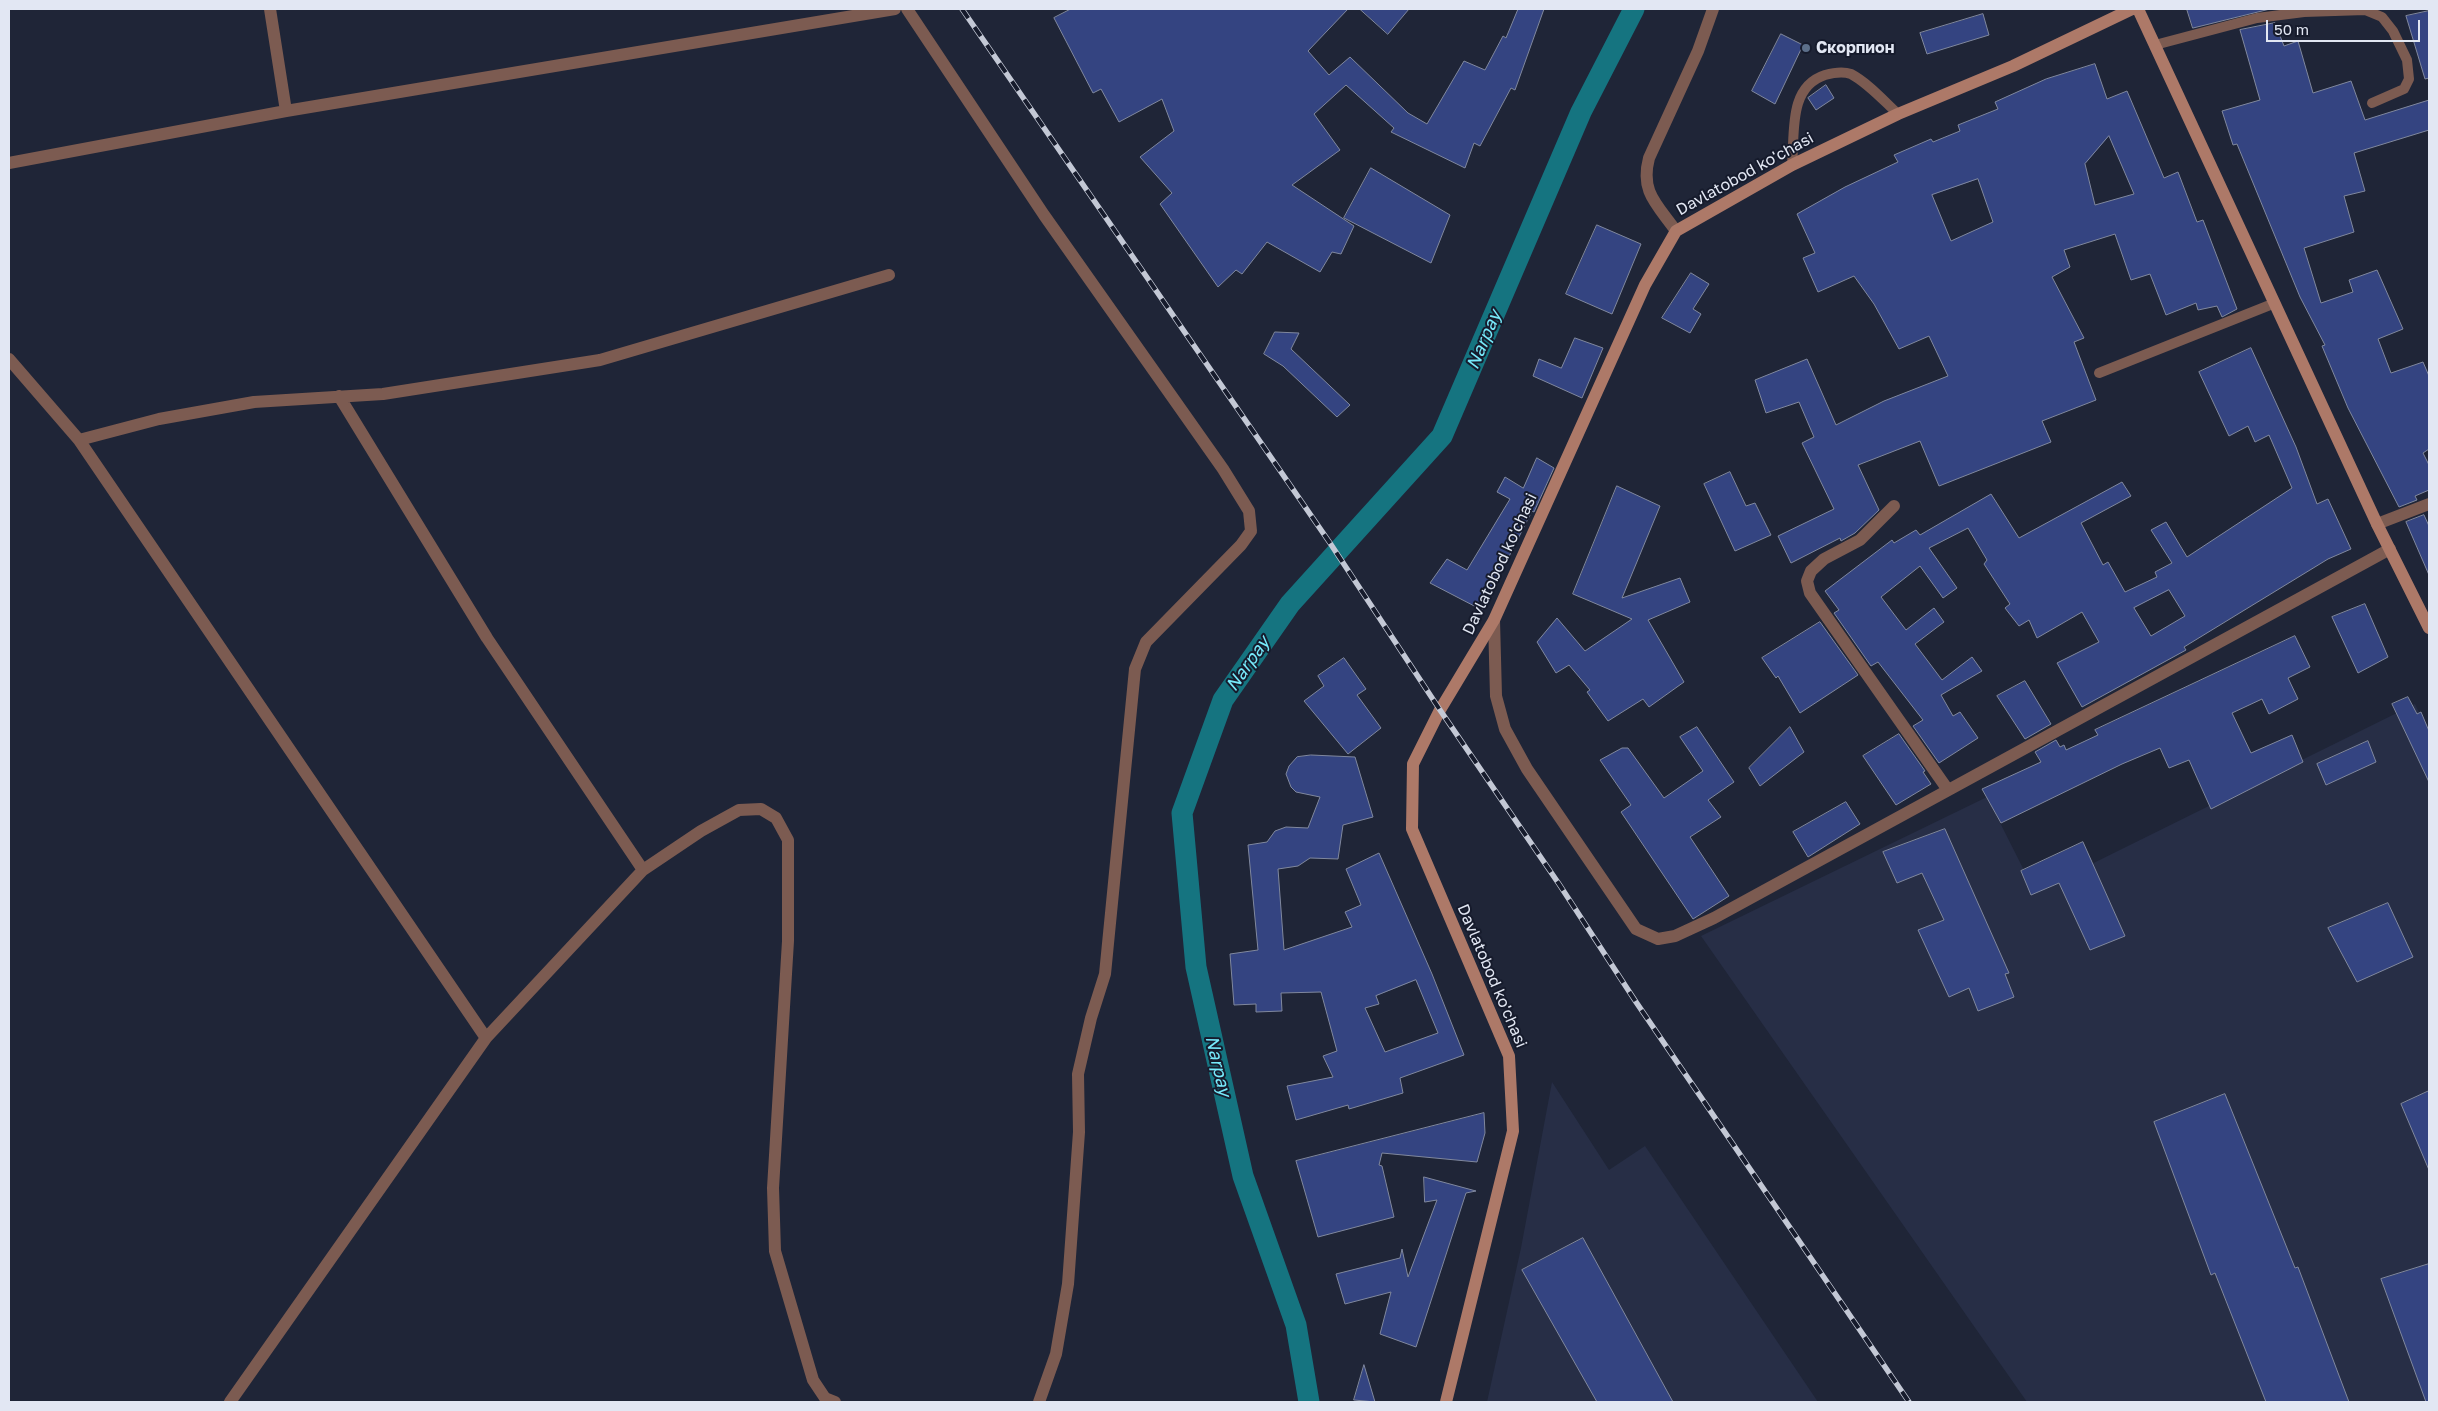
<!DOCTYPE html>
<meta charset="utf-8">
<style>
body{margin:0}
#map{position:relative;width:2438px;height:1411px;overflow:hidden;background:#1f2537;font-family:"Golos Text",sans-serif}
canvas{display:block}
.frame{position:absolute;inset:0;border:10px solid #e2e7f3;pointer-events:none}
.scale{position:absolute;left:2266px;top:20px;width:154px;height:22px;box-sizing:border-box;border:2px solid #e2e7f3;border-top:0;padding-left:6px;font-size:15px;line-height:18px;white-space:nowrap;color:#e2e7f3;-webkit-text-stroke:4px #161b2c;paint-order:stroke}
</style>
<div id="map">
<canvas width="2438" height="1411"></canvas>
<div class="frame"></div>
<div class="scale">50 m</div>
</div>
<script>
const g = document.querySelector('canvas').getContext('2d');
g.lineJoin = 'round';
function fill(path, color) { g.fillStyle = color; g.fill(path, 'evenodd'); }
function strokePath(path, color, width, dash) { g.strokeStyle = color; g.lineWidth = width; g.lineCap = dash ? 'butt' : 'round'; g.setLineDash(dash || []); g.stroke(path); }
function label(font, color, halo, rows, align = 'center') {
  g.font = font + ' "Golos Text",sans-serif'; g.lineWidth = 4; g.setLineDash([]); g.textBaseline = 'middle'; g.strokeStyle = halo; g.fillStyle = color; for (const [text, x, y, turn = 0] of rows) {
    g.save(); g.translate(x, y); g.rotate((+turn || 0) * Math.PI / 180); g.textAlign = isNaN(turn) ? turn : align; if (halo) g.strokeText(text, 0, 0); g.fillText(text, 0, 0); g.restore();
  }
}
const built = new Path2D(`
 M2415,704L2429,733V1402H2027L1701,936L1987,797L2035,892Z
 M1552,1082L1609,1170L1645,1146L1818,1402H1487L1521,1248Z`);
const canal = new Path2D(`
 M1309,1402L1296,1325L1243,1176L1196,967L1182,813L1223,700L1290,604L1442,436L1581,112L1634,9`);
const building = new Path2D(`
 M1071,9H1348L1308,51L1329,75L1350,57L1408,113L1427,124L1464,61L1485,70L1503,36L1506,38L1518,9H1544L1515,90L1511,88L1480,146L1474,143L1465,168L1391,132L1394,128L1346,85L1314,114L1340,150L1292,185L1354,226L1341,254L1332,252L1320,272L1267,242L1242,274L1236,270L1218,287L1160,204L1172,193L1140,157L1174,131L1162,99L1119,122L1101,89L1093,93L1054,18Z
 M1360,9H1409L1388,34Z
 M2187,9H2270L2193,28Z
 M2429,11V78L2425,79L2406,16Z
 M1983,14L1989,35L1927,54L1920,33Z
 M2275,23L2284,46L2298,41L2313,93L2351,81L2365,120L2429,100V130L2354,153L2365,191L2344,196L2354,232L2304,248L2321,303L2353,292L2349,280L2377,270L2403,329L2378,339L2391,373L2423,362L2429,376V449L2423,453L2429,465V490L2415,496L2417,500L2399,507L2348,408L2322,346L2325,345L2300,297L2237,144L2233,145L2222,111L2260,100L2240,30Z
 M1781,34L1803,45L1775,104L1752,91Z
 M2095,64L2107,99L2127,91L2164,178L2178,172L2197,222L2203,220L2237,309L2222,317L2217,306L2198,310L2196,303L2166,315L2150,274L2131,280L2115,234L2064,250L2070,267L2052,277L2084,338L2074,342L2096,400L2042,421L2051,442L1939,486L1920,441L1858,465L1879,510L1855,533L1841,541L1840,538L1791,563L1778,536L1834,509L1802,443L1814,437L1799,402L1766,413L1755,380L1807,359L1836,425L1884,401L1948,376L1929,336L1899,349L1874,304L1854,276L1818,292L1803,258L1815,253L1797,214L1845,187L1898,162L1894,155L1931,139L1933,142L1960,131L1958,125L1998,109L1995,102L2046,79ZM2109,136L2134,194L2095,205L2085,164ZM1978,179L1993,222L1951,241L1932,195Z
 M1826,85L1834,98L1816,110L1808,98Z
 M1371,168L1450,215L1431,263L1344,218Z
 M1597,225L1641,244L1612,314L1566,294Z
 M1691,273L1709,284L1693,309L1701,314L1690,333L1662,318Z
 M1275,332L1299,333L1291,349L1350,405L1337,417L1283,366L1264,354Z
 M1575,338L1603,348L1582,398L1533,376L1539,359L1561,368Z
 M2251,348L2296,447L2317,504L2328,499L2351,549L2328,559L2184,647L2186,650L2082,707L2057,663L2099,642L2082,612L2037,638L2029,620L2019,626L2005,608L2010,604L1984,564L1987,560L1968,528L1929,548L1957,588L1943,598L1920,566L1881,597L1906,630L1934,608L1944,622L1915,644L1942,680L1972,657L1982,671L1941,695L1953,716L1960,712L1978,738L1939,763L1913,726L1923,720L1878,662L1871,666L1834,613L1839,610L1825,591L1892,540L1894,543L1916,530L1920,535L1991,494L2019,538L2122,482L2131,496L2081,523L2103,565L2108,562L2125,592L2157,577L2155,572L2172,563L2151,530L2166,522L2187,557L2292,488L2269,435L2255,442L2248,426L2229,436L2199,372ZM2169,590L2185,616L2151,636L2134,608Z
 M1537,458L1554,468L1534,512L1532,511L1482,610L1430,583L1447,559L1467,570L1510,499L1497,492L1505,477L1523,488Z
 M1730,472L1746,506L1755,503L1771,535L1735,551L1704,484Z
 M1617,486L1660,506L1622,598L1680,578L1690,602L1648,620L1684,682L1649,707L1643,699L1608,721L1587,692L1590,690L1569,665L1556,673L1537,642L1557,618L1585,651L1632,619L1573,594Z
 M2424,515L2429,526V575L2406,522Z
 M2365,604L2388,657L2358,673L2332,617Z
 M1820,622L1858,675L1800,713L1778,676L1776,678L1762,658Z
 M2295,636L2310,667L2288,678L2298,699L2269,714L2262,699L2232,713L2251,753L2292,735L2303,762L2211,809L2189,760L2169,768L2160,748L2122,764L2001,823L1982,789L2041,762L2035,752L2056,740L2060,747L2064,745L2066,750L2098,735L2095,730Z
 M1344,658L1366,689L1357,695L1381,728L1348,754L1304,701L1324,686L1318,676Z
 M2025,681L2051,724L2025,739L1997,696Z
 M2408,697L2417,714L2421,712L2429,731V782L2392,704Z
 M1697,727L1734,782L1708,800L1721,817L1690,837L1729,896L1693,919L1621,812L1631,805L1600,760L1622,748H1628L1664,798L1703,771L1680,737Z
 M1790,727L1804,752L1760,786L1749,768Z
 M1899,734L1925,771L1923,772L1931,784L1896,805L1863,756Z
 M2368,741L2376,762L2326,785L2317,764Z
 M1311,755L1355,757L1373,817L1343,825L1338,859L1310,858L1298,866L1278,869L1284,950L1352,927L1345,912L1361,905L1346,869L1379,853L1432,974L1464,1055L1400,1078L1403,1093L1349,1109L1348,1105L1296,1120L1287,1086L1333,1077L1323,1056L1337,1051L1321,992L1281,993L1282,1011L1256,1012V1004L1234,1005L1230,954L1258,950L1248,845L1267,842L1275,831L1286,827L1308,828L1320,797L1296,792L1291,787L1286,774L1289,766L1297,757ZM1416,980L1438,1033L1385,1052L1365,1008L1379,1004L1376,996Z
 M1846,802L1860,824L1808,857L1793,832Z
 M1945,829L2009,973L2005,974L2014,997L1978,1011L1969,988L1949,997L1918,930L1944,920L1922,873L1897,883L1883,852Z
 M2083,842L2125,936L2090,950L2059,883L2031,895L2021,871Z
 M2388,903L2413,957L2357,982L2328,928Z
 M2429,1091V1170L2401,1104Z
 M2225,1094L2295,1268L2298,1267L2349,1402H2266L2215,1273L2211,1275L2154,1122Z
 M1484,1113L1485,1133L1477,1162L1382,1153L1379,1165L1382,1166L1394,1217L1318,1237L1296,1161Z
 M1424,1177L1476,1191L1466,1193L1416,1347L1380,1334L1391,1292L1345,1304L1336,1274L1400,1258L1402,1249L1408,1277L1437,1200L1425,1202Z
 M1583,1238L1673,1402H1597L1522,1270Z
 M2429,1264V1402H2426L2381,1279Z
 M1364,1365L1375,1402L1354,1400Z`);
const lane = new Path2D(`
 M2155,45L2257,18L2304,12L2365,10L2382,17L2393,31L2407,60L2409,79L2404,89L2372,103
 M1792,165C1795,133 1788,87 1825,75C1832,73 1843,71 1851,74C1868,83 1884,101 1898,114
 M2099,373L2275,303`);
const street = new Path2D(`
 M270,9L286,111
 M907,9L1044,215L1223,469L1249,511L1251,531L1241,545L1146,642L1135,669L1105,974L1091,1018L1078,1074L1079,1132L1068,1284L1056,1354L1039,1402
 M9,163L286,111L895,9
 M1676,231C1657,204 1640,192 1649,158L1698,51L1713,9
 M9,359L79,440L486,1038
 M79,440L159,419L254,402L383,394L600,360L889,275
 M1894,506L1860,540L1824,559L1811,571L1807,581L1810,593L1948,790
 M2377,524L2429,504
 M1494,620L1496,696L1505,729L1527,769L1636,929L1658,939L1675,936L1714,918L2390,549
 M643,870L701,831L739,810L761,809L776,818L788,840V941L773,1188L775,1251L813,1380L825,1398L835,1402
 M230,1402L486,1038L643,870L487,638L339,396`);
const secondary = new Path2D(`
 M2138,9L2377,524L2429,628
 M1446,1402L1513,1131L1509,1056L1412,829L1413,764L1440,710L1494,620L1645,285L1676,231L1792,165L1898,114L2013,66L2132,9`);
const rail = new Path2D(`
 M962,9L1330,543L1440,710L1559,884L1636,1002L1909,1402`);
const markers = [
 [1806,48,5,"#5c6f8a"]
];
const poiNames = [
 ["Скорпион",1816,48]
];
const streetNames = [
 ["Davlatobod ko'chasi",1745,174,-29],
 ["Davlatobod ko'chasi",1500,564,-65],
 ["Davlatobod ko'chasi",1492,976,67]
];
const waterNames = [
 ["Narpay",1484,340,-67],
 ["Narpay",1248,664,-55],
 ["Narpay",1218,1066,77]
];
fill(built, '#272e46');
strokePath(canal, '#157480', 21);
fill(building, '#344481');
strokePath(building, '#80889e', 1);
strokePath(lane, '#7c5b51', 10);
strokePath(street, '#7c5b51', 12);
strokePath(secondary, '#ad7968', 12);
strokePath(rail, '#c3c8d5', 5.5);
strokePath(rail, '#161b2c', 4, [11]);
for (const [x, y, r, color] of markers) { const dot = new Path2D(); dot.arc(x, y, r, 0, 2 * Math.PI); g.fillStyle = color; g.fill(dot); strokePath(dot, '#161b2c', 2); }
label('bold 16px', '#e2e7f3', '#161b2c', poiNames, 'left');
label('16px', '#e2e7f3', '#161b2c', streetNames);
label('italic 18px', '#77eafb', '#161b2c', waterNames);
</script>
